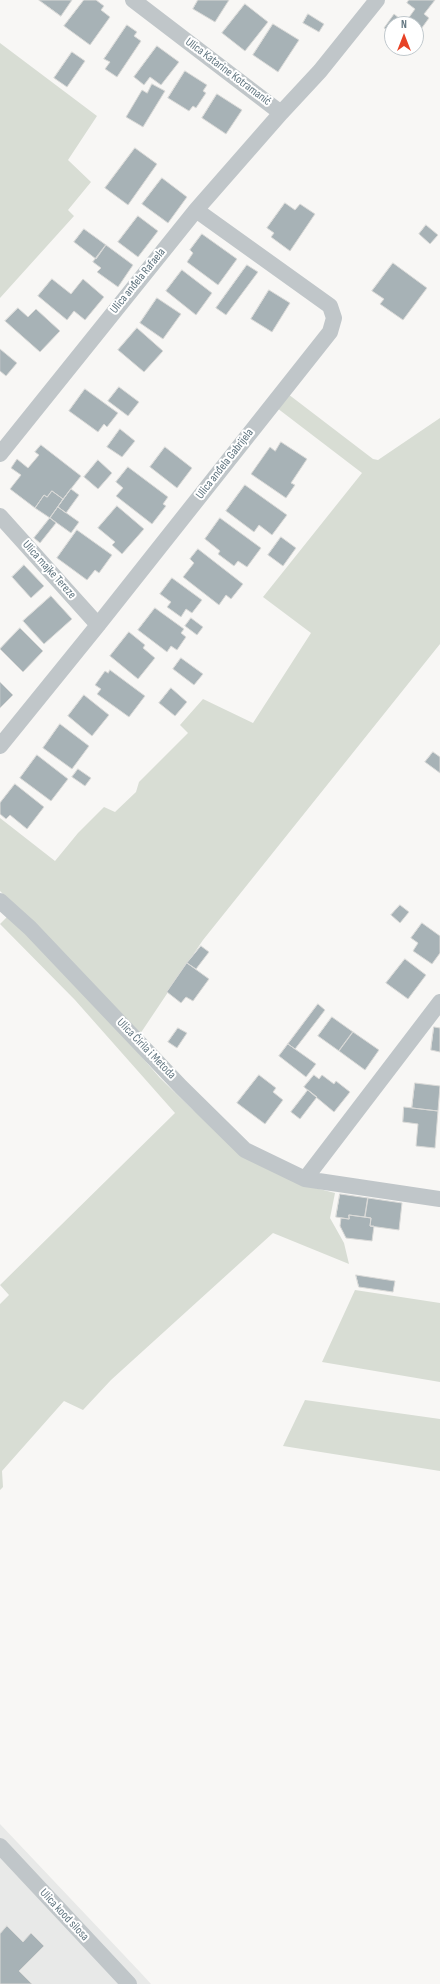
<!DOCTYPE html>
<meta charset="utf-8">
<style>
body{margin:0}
#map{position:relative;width:440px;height:1984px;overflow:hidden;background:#f8f7f5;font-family:"Sofia Sans Condensed",sans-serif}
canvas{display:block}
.north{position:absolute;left:384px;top:16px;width:40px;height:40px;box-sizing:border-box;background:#fff;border:1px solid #c0c8cc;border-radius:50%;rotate:0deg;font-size:11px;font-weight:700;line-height:16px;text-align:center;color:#627680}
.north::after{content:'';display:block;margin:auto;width:14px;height:18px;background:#e74226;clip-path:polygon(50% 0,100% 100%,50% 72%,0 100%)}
</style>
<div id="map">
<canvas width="440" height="1984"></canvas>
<div class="north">N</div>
</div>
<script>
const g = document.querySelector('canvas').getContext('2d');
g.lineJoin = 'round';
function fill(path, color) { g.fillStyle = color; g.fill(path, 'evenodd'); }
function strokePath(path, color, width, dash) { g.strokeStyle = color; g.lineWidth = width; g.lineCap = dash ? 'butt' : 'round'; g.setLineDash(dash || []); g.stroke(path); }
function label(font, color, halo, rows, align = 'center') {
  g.font = font + ' "Sofia Sans Condensed",sans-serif'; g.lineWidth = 4; g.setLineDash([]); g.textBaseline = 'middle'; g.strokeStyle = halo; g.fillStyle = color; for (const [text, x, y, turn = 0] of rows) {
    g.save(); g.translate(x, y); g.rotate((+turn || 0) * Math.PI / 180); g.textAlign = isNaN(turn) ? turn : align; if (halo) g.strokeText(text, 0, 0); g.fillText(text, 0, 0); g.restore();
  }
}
const built = new Path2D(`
 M0,1824L140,1972L151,1984H0Z`);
const green = new Path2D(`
 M0,43L97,116L68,160L91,182L68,210L74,216L0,298Z
 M288,394L373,459L378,460L440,418V644L203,940L140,1034L0,891V818L55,861L78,833L104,807L115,812L136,792L139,782L188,733L180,725L203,699L253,723L311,633L263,597L362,473L277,408Z
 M8,916L116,1027L160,1078L193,1110L304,1185L335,1193L330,1218L344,1243L349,1264L273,1233L111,1380L83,1410L64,1401L2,1471L3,1487L0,1490V1304L9,1295L0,1285L175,1113L75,1000L0,924Z
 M355,1290L440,1303V1382L322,1362Z
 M305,1400L440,1419V1471L283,1446Z`);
const building = new Path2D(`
 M39,0H72L61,16Z
 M84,0H96L104,6L101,10L110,17L90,45L64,26Z
 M198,0H229L215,22L193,9Z
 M409,0H435L424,14L429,18L416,36V24H392V33L384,28L394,14L405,23L415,9L407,3Z
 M245,4L268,22L245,51L222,33Z
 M308,14L324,24L319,32L303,23Z
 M273,24L299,40L278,72L253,55Z
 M127,25L137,32L134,36L141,41L117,77L105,69L110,62L104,59Z
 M157,46L179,62L161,85L150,77L144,85L134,77Z
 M72,52L85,61L67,87L54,78Z
 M185,71L207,85L203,91L206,93L196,108L193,106L189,111L168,98Z
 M152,84L165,91L143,127L126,117L142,90L147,93Z
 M217,94L242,110L226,134L202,118Z
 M135,148L157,164L128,205L105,188Z
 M162,178L187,197L168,223L142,204Z
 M285,203L295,210L300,204L315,214L290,251L271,237L274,233L267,228Z
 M138,216L158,231L138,257L118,242Z
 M426,225L438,235L430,244L419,234Z
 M84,229L106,245L96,259L74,242Z
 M202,234L237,259L218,285L187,262L193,253L190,250Z
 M106,245L133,265L118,287L97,272L101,268L93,262Z
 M393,263L427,288L403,320L380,304L384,299L372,291Z
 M247,265L258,272L226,315L216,308Z
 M182,270L212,293L196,315L166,291Z
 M52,279L71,294L83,279L104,297L85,320L74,311L67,320L38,296Z
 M269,290L290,303L272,332L251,319Z
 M157,298L181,314L163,339L140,323Z
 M18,308L28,317L36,309L60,331L40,352L5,321Z
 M137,328L163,351L144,372L118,350Z
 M0,349L17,363L6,376L0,371Z
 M119,387L139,402L128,416L108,401Z
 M85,389L118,413L107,427L104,424L98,432L69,411Z
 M120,429L135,441L122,457L107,447Z
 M281,442L307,459L291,483L295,485L286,498L251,474L270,447L275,451Z
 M41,445L81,476L63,499L52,491L47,497L44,495L35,508L10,489L21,475L11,468L17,459L28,468L39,455L35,452Z
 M165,447L192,468L177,488L150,467Z
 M98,460L112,473L98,489L84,477Z
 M128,467L168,497L163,504L166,506L152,524L116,496L123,488L116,482Z
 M245,485L287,515L272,535L259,525L254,532L226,511Z
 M71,489L79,495L66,513L58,507Z
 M52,491L63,499L50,518L35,508L44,495L47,497Z
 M117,506L144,529L122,554L112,545L115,542L98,528Z
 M58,507L79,522L71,533L50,518Z
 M50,518L56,523L40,543L34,538Z
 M220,518L261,548L247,567L238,561L234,566L218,554L220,551L205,539Z
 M77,530L112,555L99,573L95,570L87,580L57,558Z
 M281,537L296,548L283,566L268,555Z
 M198,549L243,584L231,599L226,595L219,605L183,577L194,563L190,559Z
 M24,565L44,586L31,598L12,577Z
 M172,578L202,600L192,613L186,609L181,617L167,607L171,602L160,594Z
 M51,596L72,619L44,644L23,621Z
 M155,608L184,629L181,633L186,637L177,650L171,646L167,652L138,630Z
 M191,618L203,627L197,635L185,626Z
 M20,628L43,651L23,672L0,649Z
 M129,632L145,645L143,648L155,658L138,679L110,656Z
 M181,658L203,674L194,685L173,669Z
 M110,670L145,696L129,717L97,694L101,689L95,685L105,671L108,673Z
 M0,682L13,695L0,708Z
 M171,688L187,702L175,716L159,703Z
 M84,695L109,715L92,736L68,716Z
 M60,724L89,746L72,769L43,748Z
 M433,752L440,757V773L425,762Z
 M37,755L68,779L51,801L20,778Z
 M78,769L91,778L85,786L72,777Z
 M15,784L44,807L27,829L10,815L6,819L0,814V803Z
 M400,905L409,912L400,923L391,915Z
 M422,923L440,936V953L432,964L413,951L418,943L411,938Z
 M201,946L209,952L196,969L187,963Z
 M405,959L426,975L408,999L386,983Z
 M187,963L209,979L193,1001L186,997L181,1003L167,992Z
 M318,1004L325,1010L295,1049L288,1044Z
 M332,1017L353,1032L339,1051L318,1036Z
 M434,1027L440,1028V1052L431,1050Z
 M178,1028L187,1033L177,1048L168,1042Z
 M353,1032L379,1050L365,1070L339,1051Z
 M288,1044L316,1064L306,1077L279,1056Z
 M259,1075L276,1088L273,1092L283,1100L265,1124L237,1103Z
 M314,1075L319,1079L322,1075L334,1084L336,1081L350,1092L334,1112L304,1087Z
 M415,1083L440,1086L438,1111L412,1108Z
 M308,1090L317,1097L300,1119L291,1112Z
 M404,1107L438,1111L435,1148L416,1146L418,1124L403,1122Z
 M340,1194L368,1198L365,1217L349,1215V1219L336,1217Z
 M368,1198L402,1203L399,1230L370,1226L371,1218L365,1217Z
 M349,1215L371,1218L370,1226H374L372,1241L346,1238L340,1226L341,1218L349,1219Z
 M356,1275L395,1281L393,1292L359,1287Z
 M7,1926L23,1942L31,1933L44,1946L19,1971L32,1984H0V1934Z`);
const minor = new Path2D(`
 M133,0L281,113L320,71L377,0
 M0,454L196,210L281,113
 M0,516L98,625
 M0,746L98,625L330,332L334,318L330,306L196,210
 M0,901L30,928L181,1087L245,1150L305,1179L440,1199
 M305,1179L440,1002
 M0,1846L129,1984`);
const streetNames = [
 ["Ulica Katarine Kotramanić",228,72,37],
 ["Ulica anđela Rafaela",138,281,-51],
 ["Ulica anđela Gabrijela",225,464,-52],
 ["Ulica majke Tereze",49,570,48],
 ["Ulica Ćirila i Metoda",146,1049,46],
 ["Ulica kood silosa",64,1915,47]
];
fill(built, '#e8e9e8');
fill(green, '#d8ddd4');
fill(building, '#a7b2b6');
strokePath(building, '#d9d9d7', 1);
strokePath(minor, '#c0c6c9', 16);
label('12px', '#627680', '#fff', streetNames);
</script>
